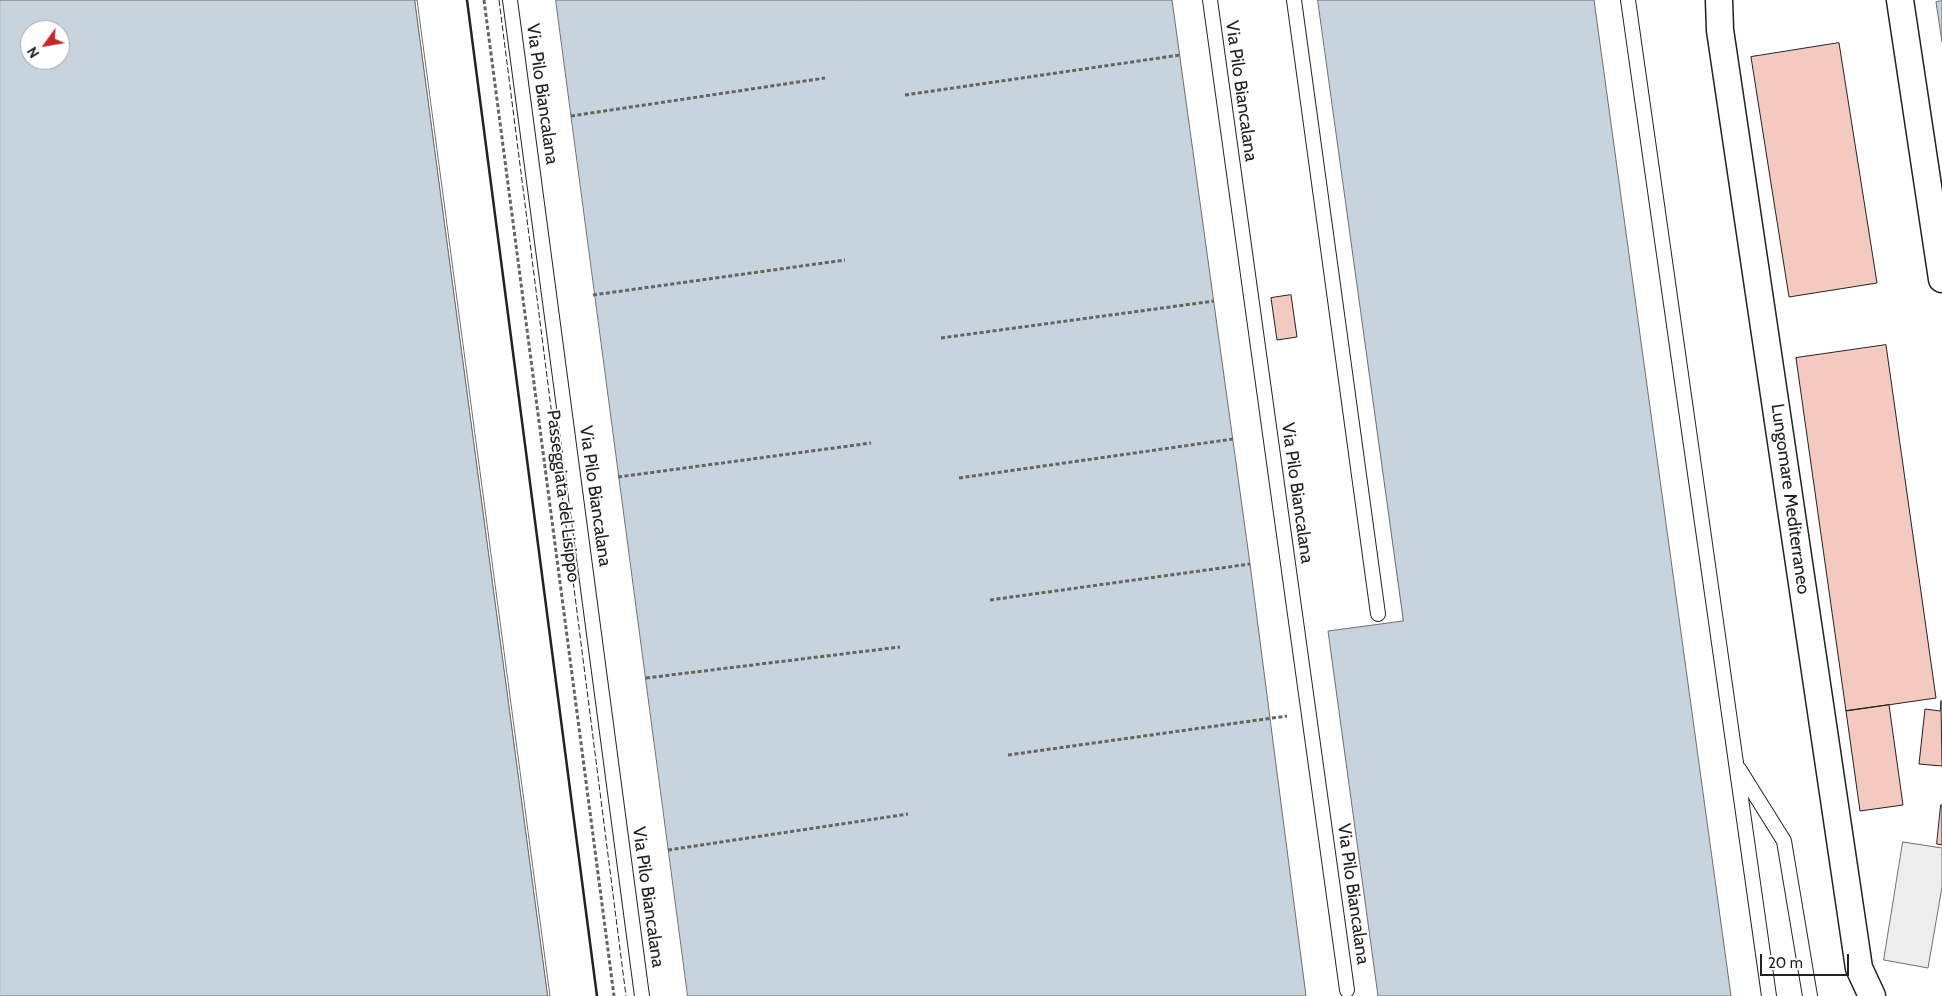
<!DOCTYPE html>
<style>
body{margin:0}
#map{position:relative;width:1942px;height:996px;overflow:hidden;background:#fff;font-family:Cabin,sans-serif}
canvas{display:block}
.north{position:absolute;left:20px;top:20px;width:50px;height:50px;box-sizing:border-box;background:#fff;border:1px solid #a7a7a7;border-radius:50%;rotate:238deg;font-size:14px;font-weight:700;line-height:20px;text-align:center;color:#222}
.north::after{content:'';display:block;margin:auto;width:18px;height:22px;background:#c62828;clip-path:polygon(50% 0,100% 100%,50% 72%,0 100%)}
.scale{position:absolute;left:1760px;top:954px;width:89px;height:22px;box-sizing:border-box;border:2px solid #222;border-top:0;padding-left:6px;font-size:15px;line-height:18px;white-space:nowrap;color:#222;-webkit-text-stroke:4px #fff;paint-order:stroke}
</style>
<div id="map">
<canvas width="1942" height="996"></canvas>
<div class="north">N</div>
<div class="scale">20 m</div>
</div>
<script>
const g = document.querySelector('canvas').getContext('2d');
g.lineJoin = 'round';
function fill(path, color) { g.fillStyle = color; g.fill(path, 'evenodd'); }
function strokePath(path, color, width, dash) { g.strokeStyle = color; g.lineWidth = width; g.lineCap = dash ? 'butt' : 'round'; g.setLineDash(dash || []); g.stroke(path); }
function label(font, color, halo, rows, align = 'center') {
  g.font = font + ' Cabin,sans-serif'; g.lineWidth = 4; g.setLineDash([]); g.textBaseline = 'middle'; g.strokeStyle = halo; g.fillStyle = color; for (const [text, x, y, turn = 0] of rows) {
    g.save(); g.translate(x, y); g.rotate((+turn || 0) * Math.PI / 180); g.textAlign = isNaN(turn) ? turn : align; if (halo) g.strokeText(text, 0, 0); g.fillText(text, 0, 0); g.restore();
  }
}
const parking = new Path2D(`
 M1903,842L1942,848V887L1928,968L1884,960Z`);
const water = new Path2D(`
 M0,0H415L548,996H0ZM30,30H60V60H30Z
 M556,0H1172L1250,564L1306,996H688Z
 M1318,0H1594L1731,996H1378L1328,631L1403,621Z
 M1942,1V42L1936,2Z`);
const pier = new Path2D(`
 M415,0H417L550,996H548Z`);
const building = new Path2D(`
 M1839,43L1877,283L1789,297L1751,57Z
 M1291,295L1297,337L1277,340L1271,298Z
 M1886,345L1936,698L1846,711L1796,358Z
 M1941,701L1942,766L1919,764L1925,709L1940,711Z
 M1889,705L1903,805L1860,811L1846,711Z
 M1941,805H1942V845L1937,844Z`);
const path = new Path2D(`
 M484,0L614,996
 M905,95L1180,55
 M571,116L825,78
 M593,295L845,260
 M941,338L1214,301
 M618,477L871,443
 M959,478L1233,439
 M990,600L1250,564
 M646,678L900,647
 M1008,755L1287,716
 M668,850L908,814`);
const lane = new Path2D(`
 M510,0L642,996
 M1210,0L1347,990
 M1294,0L1378,614
 M1628,0L1769,996
 M1739,769L1784,841L1810,996`);
const street = new Path2D(`
 M1719,0L1720,30L1859,968L1872,996
 M1900,0L1942,279`);
const fence = new Path2D(`
 M499,0L626,996`);
const wall = new Path2D(`
 M467,0L597,996`);
const streetNames = [
 ["Via Pilo Biancalana",1241,91,82],
 ["Via Pilo Biancalana",542,94,82],
 ["Via Pilo Biancalana",1297,493,82],
 ["Passeggiata del Lisippo",563,496,83],
 ["Via Pilo Biancalana",595,496,82],
 ["Lungomare Mediterraneo",1790,499,82],
 ["Via Pilo Biancalana",1353,894,82],
 ["Via Pilo Biancalana",648,897,82]
];
fill(parking, '#ededed');
strokePath(parking, '#6f6f6f', 1);
fill(water, '#c7d3dd');
strokePath(water, '#6f6f6f', 1);
fill(pier, '#fff');
strokePath(pier, '#6f6f6f', 1);
fill(building, '#f3c9c0');
strokePath(building, '#222', 1);
strokePath(lane, '#222', 16);
strokePath(street, '#222', 29);
strokePath(path, '#646464', 3, [4, 2.5]);
strokePath(lane, '#fff', 14);
strokePath(street, '#fff', 26);
strokePath(fence, '#222', 1, [6, 2.5]);
strokePath(wall, '#222', 2.5);
label('18px', '#222', '#fff', streetNames);
</script>
